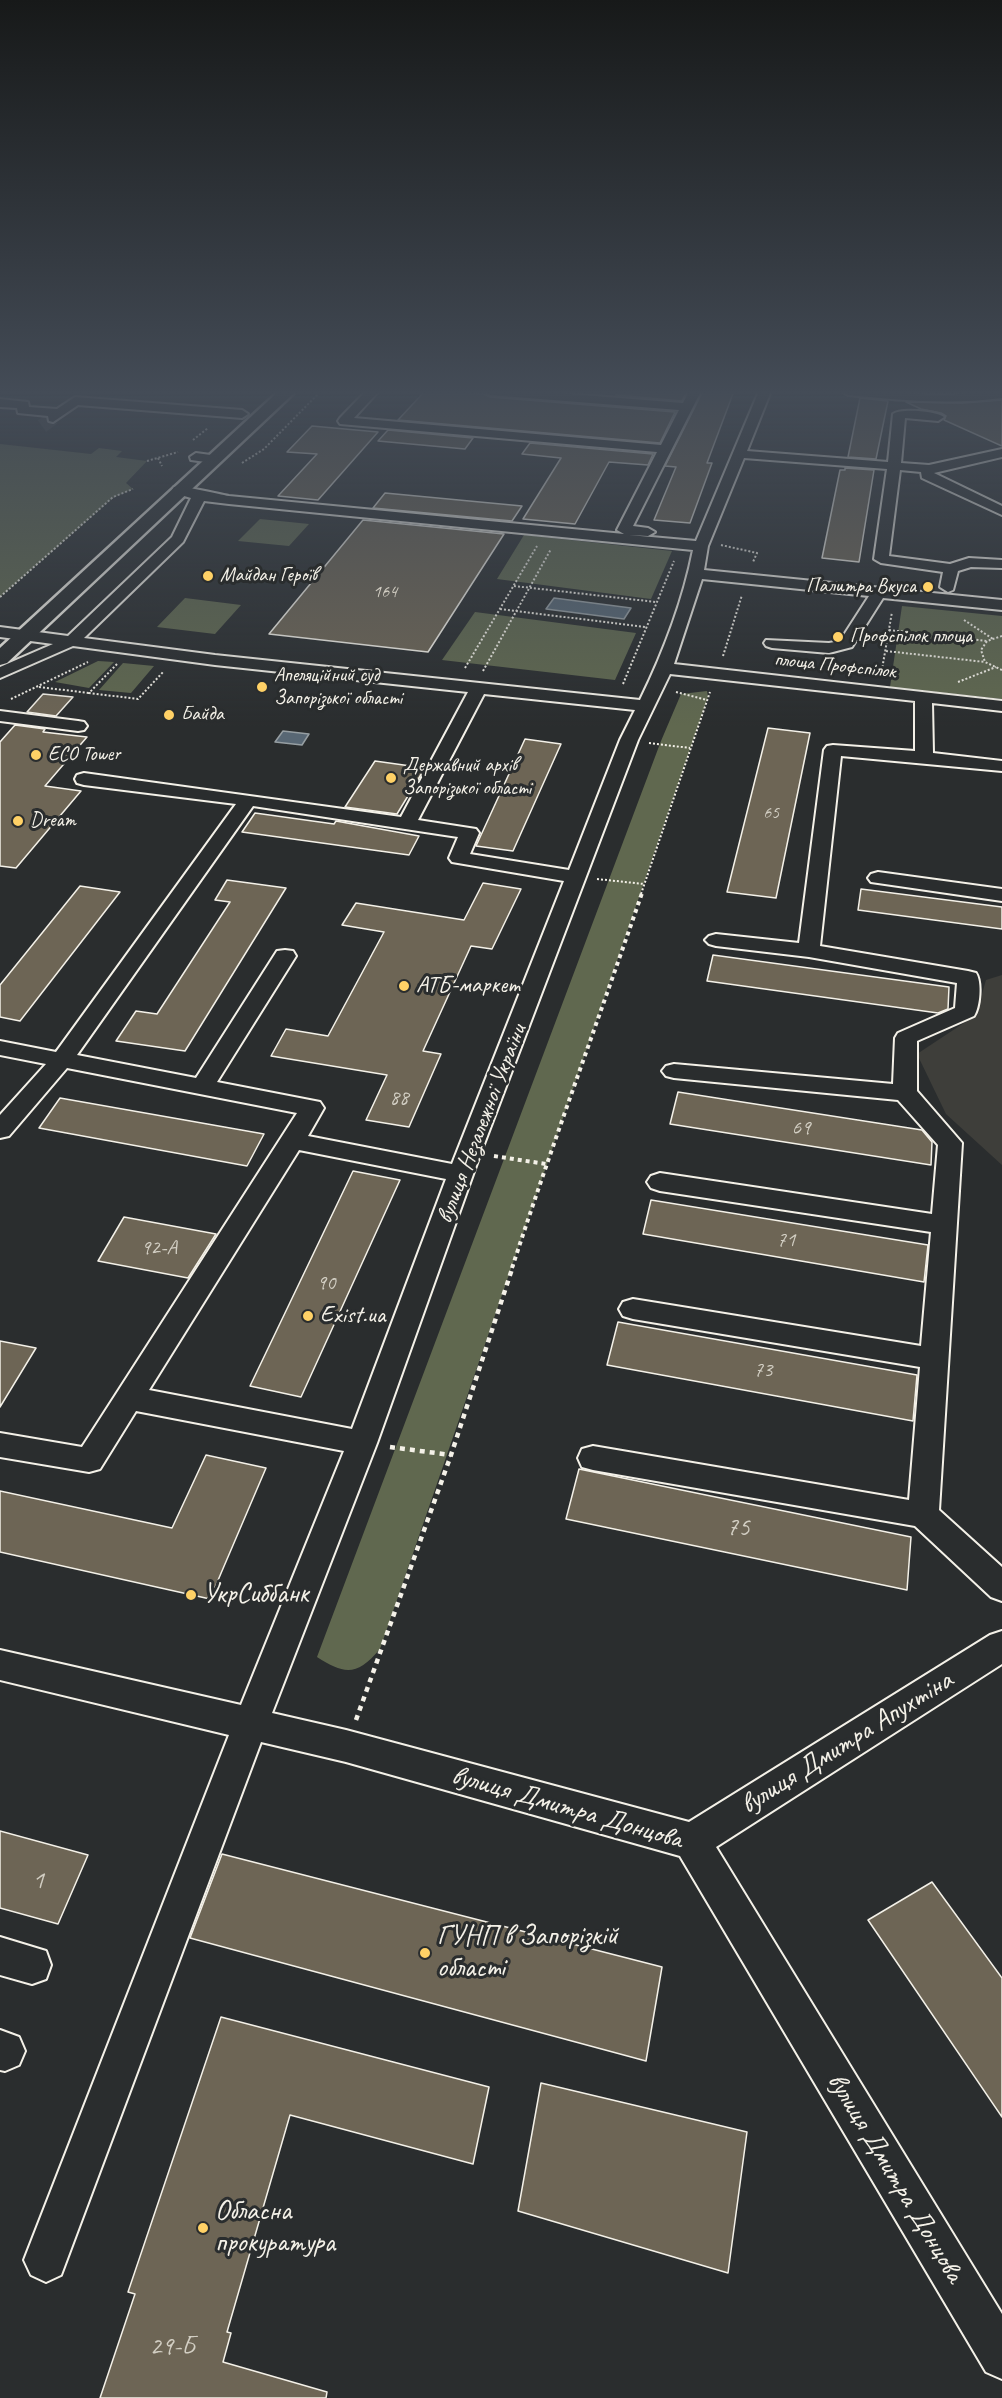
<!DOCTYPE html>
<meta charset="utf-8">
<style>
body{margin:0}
canvas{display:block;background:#2a2d2e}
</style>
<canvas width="1002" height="2398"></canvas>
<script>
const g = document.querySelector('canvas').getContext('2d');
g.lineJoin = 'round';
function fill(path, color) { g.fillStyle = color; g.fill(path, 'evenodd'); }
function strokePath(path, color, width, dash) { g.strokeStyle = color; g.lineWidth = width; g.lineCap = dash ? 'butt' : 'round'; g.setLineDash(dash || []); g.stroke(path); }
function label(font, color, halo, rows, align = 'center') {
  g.font = font + ' Caveat,sans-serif'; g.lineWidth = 6; g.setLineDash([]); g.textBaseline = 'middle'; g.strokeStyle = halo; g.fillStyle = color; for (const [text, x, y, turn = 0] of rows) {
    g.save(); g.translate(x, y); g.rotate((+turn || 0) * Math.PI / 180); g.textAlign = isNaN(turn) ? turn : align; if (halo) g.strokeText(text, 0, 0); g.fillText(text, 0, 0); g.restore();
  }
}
const built = new Path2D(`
 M1002,975V1165L946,1114L917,1054L976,1015L986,980Z`);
const green = new Path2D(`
 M0,444L91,454L99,448L122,451L116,457L147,461L126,483L133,489L113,498L0,597Z
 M260,519L309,524L289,546L238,541Z
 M524,535L672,551L651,599L497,579Z
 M185,598L241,605L215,634L157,627Z
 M902,606L1002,616V699L890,687Z
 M475,612L636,633L615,680L442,660Z
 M98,661L114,662L89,688L55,682Z
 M123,663L154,666L131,693L99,690Z
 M707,691L708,697L380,1649C357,1676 345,1675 317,1657L661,741L681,694Z`);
const water = new Path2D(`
 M554,598L631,608L624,619L546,609Z
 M283,731L309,734L302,745L275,742Z`);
const building = new Path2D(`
 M425,391H450L484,394L490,397L675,412L660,443L398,420Z
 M618,391H687L682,401L616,395Z
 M703,391H734L707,463H712L690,523L654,520L676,467L665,466Z
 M860,398L888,401L876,459L848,457Z
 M1002,400V446L944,420L946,416L941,413L921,409L906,402L963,403Z
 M312,426L378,432L318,500L278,496L317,454L287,452Z
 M388,430L473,438L465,449L378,441Z
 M530,443L653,454L648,465L609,462L575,524L523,519L561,458L522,454Z
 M845,468L874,470L859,562L822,558L840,470H845Z
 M385,493L522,506L512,521L373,508Z
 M363,520L504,534L428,652L269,634Z
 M43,694L73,697L56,716L27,712Z
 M15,725L45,729L43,732L87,737L45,786L81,791L16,868L0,866V742Z
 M768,728L810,733L776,898L727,892Z
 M525,739L561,744L513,851L476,846Z
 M375,761L425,768L397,814L345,807Z
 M255,813L334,824L336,821L419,836L409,855L242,832Z
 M227,880L286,888L185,1051L116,1041L136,1011L157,1014L230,902L215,900Z
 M483,883L521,889L492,949L471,946L423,1051L441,1054L409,1127L366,1120L387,1075L271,1056L286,1029L328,1036L384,932L342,925L356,903L464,920Z
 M80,886L120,892L20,1021L0,1017V985Z
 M861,889L1002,907V929L858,910Z
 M713,955L949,987L948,1009L938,1013L707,981Z
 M678,1092L922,1130L932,1142L931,1165L670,1124Z
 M60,1098L264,1134L247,1166L39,1128Z
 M353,1171L400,1180L301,1397L250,1386Z
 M651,1200L928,1245L924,1282L643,1234Z
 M124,1217L216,1234L188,1278L98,1261Z
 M618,1322L917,1375L913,1421L607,1365Z
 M0,1341L36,1348L0,1407Z
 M206,1455L266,1468L210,1599L0,1552V1491L172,1528Z
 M579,1469L911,1537L907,1590L566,1519Z
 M0,1831L88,1855L58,1924L0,1908Z
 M222,1854L662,1967L646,2061L190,1938Z
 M932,1882L1002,1978V2117L868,1920Z
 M221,2017L489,2087L473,2164L290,2115L227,2332L231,2333L223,2362L327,2392L326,2398H100L135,2294L128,2292Z
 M541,2083L747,2132L728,2273L518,2211Z`);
const minorTunnel = new Path2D(`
 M42,426L53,418`);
const pathFar2 = new Path2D(`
 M193,440L208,428
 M158,458L162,466
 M147,461L178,452
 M242,463L264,449L321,391
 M721,545L757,553L753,562
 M514,586L656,602
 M0,597L113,497L133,489
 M500,609L645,627
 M964,620L993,639
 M889,630L987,641
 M1002,636L987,641L981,650L985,662L1002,670
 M886,651L985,662
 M723,656L742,595
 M117,664L89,693L138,699L164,671
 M465,668L537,546
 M483,671L551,549
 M881,675L892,612
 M958,682L996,667
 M623,684L674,561
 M39,687L89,693
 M676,692L707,700
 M11,699L88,662
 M649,743L690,748
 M597,879L644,884
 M641,894L710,692`);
const pathFar1 = new Path2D(`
 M494,1156L546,1164
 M512,1268C553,1142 599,1018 642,893`);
const path = new Path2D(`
 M390,1447L451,1455
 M356,1720L451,1455L513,1266`);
const minor = new Path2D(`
 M366,391H379L354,418L661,445L679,410L490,395L484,391H532L683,403L689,391H701L633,526L648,528L655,532L648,536L629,535L696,541L759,391H771L747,451L888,462L893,414C900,408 937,411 944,417L938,421L905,418L901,463L929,465L1002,449V457L934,473L1002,506V515L922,478L921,472L900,470L889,556L950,564L969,558L1002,560V568L971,567L958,571L953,590L948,592L940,587L943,572L881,563L874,559L887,469L744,458L708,546L704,570L1002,600V610L883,598L852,647L829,653L772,648L766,646L764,643L766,640L829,643L840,641L869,596L702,579L674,664L1002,701V711L932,703L933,753L1002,761V771L841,756L820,946L968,971L976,973C982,982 980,1007 974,1016L917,1041V1091L962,1143L939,1510L1002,1567V1601L991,1597L915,1526L593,1470L582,1467L578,1458L582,1449L593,1446L909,1500L920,1367L633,1319L623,1316L619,1309L623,1302L633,1299L921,1346L931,1232L660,1191L651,1188L647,1182L651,1176L660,1173L932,1214L938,1145L898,1100L674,1078L666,1076L662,1071L666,1066L674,1064L893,1084L895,1038L898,1033L955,1008L957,983L809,957L716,946L709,944L705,940L709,936L716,934L799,943L824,750L827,746L833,745L915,751V701L670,674L638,740L481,1152L377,1443L272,1713L346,1730L689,1822L990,1635L1002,1631V1664L716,1847L1002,2314V2379L986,2372L680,1856L346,1762L261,1742L61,2275L46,2282L31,2275L24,2260L229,1735L0,1680V1650L241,1705L344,1451L136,1411L100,1469L89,1472L0,1457V1433L82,1447L297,1113L67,1068L9,1136L0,1138V1115L46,1064L0,1055V1041L56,1052L236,804L84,785L77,783L75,779L77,775L84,773L401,817L468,692L215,665L73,646L0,678V667L53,644L0,637V627L68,636L172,537L191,498L174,493L172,490L174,487C183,485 217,494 229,496L624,534L617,530L657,452L340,424L338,421L340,418ZM204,501L229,504L693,550C683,601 663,653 640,700L215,655L84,638L183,542ZM484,694L635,710L620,740L569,870L470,854L479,833L476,829L418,820ZM253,806L458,837L449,858L452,862L564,881L452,1164L308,1136L324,1108L320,1102L217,1082L296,956L293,951L285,950L277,951L196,1078L77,1055ZM299,1150L446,1179L352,1429L149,1390Z
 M842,391L944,395L1002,391V398C950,405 900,400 848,395Z
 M75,397L242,410L248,414L242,418L78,405L53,422L49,421L48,416L18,413L17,408L0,407V399L28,402L29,407L57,409Z
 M196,453L218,456L219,459L213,463L191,460L190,457Z
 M0,711L78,721L84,722L87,726L84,730L78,731L0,721Z
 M878,872L1002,889V901L871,882L868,878L871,874Z
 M0,1937L46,1951L51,1965L46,1979L32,1984L0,1975Z
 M0,2030L19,2037L25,2051L19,2065L5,2071L0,2070Z`);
const major = new Path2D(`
 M279,391H296L7,663L0,665V648Z`);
const markers = [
 [208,576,6,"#ffd166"],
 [928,587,6,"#ffd166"],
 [838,637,6,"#ffd166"],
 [262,687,6,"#ffd166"],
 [169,715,6,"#ffd166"],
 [36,755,6,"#ffd166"],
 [391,778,6,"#ffd166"],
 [18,821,6,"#ffd166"],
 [404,986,6,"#ffd166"],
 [308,1316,6,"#ffd166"],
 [191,1595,6,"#ffd166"],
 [425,1953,6,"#ffd166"],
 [203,2228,6,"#ffd166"]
];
const farNumbernames = [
 ["164",385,592],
 ["65",771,813]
];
const farPoinames = [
 ["Майдан Героїв",220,576],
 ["Палитра Вкуса",916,587,"right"],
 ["Профспілок площа",850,637],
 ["Апеляційний суд",274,676],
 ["Запорізької області",274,699],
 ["Байда",181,715],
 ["ECO Tower",48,755],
 ["Державний архів",403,766],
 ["Запорізької області",403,789],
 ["Dream",30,821]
];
const farStreetnames = [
 ["площа Профспілок",835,666,6]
];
const numberNames = [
 ["88",399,1098],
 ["69",801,1128],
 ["71",786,1240],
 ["92-А",159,1248],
 ["90",326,1283],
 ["73",763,1370]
];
const poiNames = [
 ["АТБ-маркет",416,986],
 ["Exist.ua",320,1316]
];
const streetNames = [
 ["вулиця Незалежної України",482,1124,-69]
];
const nearNumbernames = [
 ["75",738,1528],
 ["1",38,1881],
 ["29-Б",172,2347]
];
const nearPoinames = [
 ["УкрСиббанк",203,1595],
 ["ГУНП в Запорізкій",437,1937],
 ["області",437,1969],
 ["Обласна",215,2212],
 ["прокуратура",215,2244]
];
const nearStreetnames = [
 ["вулиця Дмитра Апухтіна",847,1743,-32],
 ["вулиця Дмитра Донцова",567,1808,16],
 ["вулиця Дмитра Донцова",895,2178,59]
];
fill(built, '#3e3e3a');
fill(green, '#60684f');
fill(water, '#586774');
strokePath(water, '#969ea2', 1.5);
fill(building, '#6d6555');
strokePath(building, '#f4f1e8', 1.5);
strokePath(minorTunnel, '#484a4a', 14, [14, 7]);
strokePath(minor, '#f4f1e8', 4);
strokePath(major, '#f4f1e8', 5);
strokePath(pathFar2, '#f4f1e8', 2, [2, 2]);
strokePath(pathFar1, '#f4f1e8', 4, [4, 4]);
strokePath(path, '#f4f1e8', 4.5, [5, 5]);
fill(minor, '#2a2d2e');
fill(major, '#2a2d2e');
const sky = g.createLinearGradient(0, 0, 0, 727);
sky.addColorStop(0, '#171919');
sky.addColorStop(0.54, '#444c57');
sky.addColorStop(1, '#444c5700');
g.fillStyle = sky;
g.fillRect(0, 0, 1002, 727);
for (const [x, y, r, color] of markers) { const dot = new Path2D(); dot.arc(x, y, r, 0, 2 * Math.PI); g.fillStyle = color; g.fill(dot); strokePath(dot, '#2a2d2e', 2); }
label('18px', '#d2cec3', null, farNumbernames);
label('20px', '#f4f1e8', '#2a2d2e', farPoinames, 'left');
label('20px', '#f4f1e8', '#2a2d2e', farStreetnames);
label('21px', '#d2cec3', null, numberNames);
label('24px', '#f4f1e8', '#2a2d2e', poiNames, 'left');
label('24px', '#f4f1e8', '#2a2d2e', streetNames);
label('26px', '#d2cec3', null, nearNumbernames);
label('28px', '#f4f1e8', '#2a2d2e', nearPoinames, 'left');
label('28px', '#f4f1e8', '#2a2d2e', nearStreetnames);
</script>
